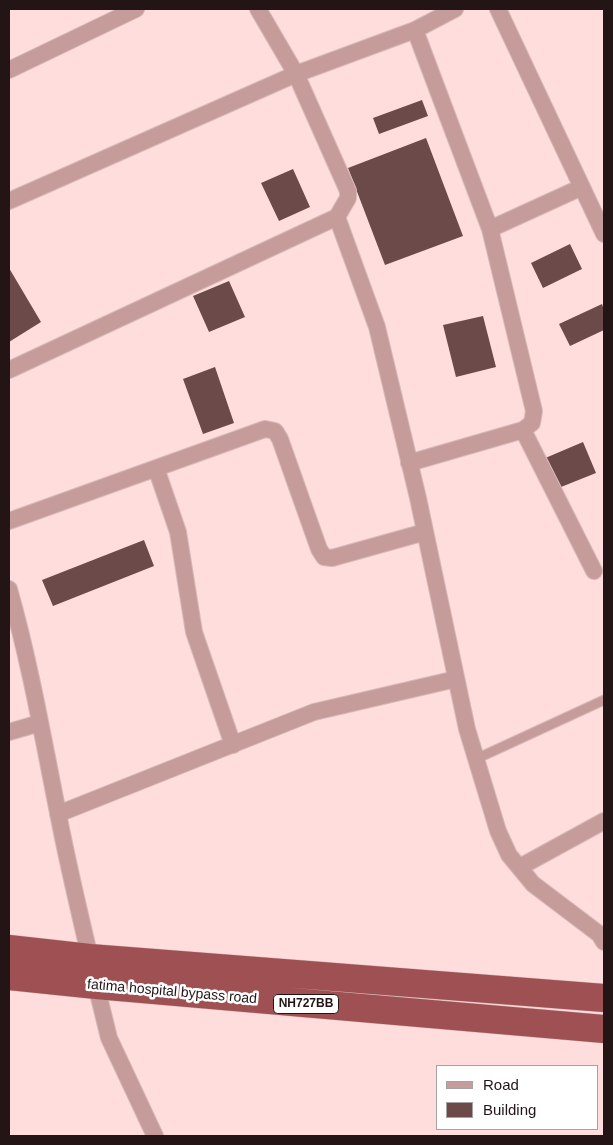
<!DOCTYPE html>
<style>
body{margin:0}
#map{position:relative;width:613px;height:1145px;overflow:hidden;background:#fedddc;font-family:Arial,sans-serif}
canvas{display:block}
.frame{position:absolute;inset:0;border:10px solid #231515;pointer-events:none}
.legend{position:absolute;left:436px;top:1065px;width:162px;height:65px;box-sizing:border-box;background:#fff;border:1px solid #a7a1a1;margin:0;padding:6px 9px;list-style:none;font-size:15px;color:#231515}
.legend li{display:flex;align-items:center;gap:10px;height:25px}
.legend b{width:25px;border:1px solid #a7a1a1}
</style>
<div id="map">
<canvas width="613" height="1145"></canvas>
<div class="frame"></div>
<ul class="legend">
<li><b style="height:6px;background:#c69c9b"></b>Road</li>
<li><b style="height:14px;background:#6d4a4a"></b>Building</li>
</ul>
</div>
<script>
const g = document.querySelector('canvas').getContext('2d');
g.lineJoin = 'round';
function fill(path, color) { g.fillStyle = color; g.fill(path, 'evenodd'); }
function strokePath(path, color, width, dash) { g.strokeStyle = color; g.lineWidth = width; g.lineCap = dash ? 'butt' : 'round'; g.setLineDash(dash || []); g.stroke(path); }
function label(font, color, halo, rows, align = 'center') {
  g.font = font + ' Arial,sans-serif'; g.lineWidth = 5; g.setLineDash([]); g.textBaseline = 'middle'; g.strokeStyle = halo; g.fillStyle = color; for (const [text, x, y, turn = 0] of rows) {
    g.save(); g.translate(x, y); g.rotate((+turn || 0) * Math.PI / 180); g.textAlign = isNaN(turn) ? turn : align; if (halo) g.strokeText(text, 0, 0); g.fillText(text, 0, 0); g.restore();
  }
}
const building = new Path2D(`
 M422,100L428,116L379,134L373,118Z
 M426,138L463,236L385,265L348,168Z
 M293,169L310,207L279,221L261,183Z
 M570,244L582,269L543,288L531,263Z
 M9,268L41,322L9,342Z
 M229,281L245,317L209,332L193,296Z
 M602,304L604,310V330L570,346L559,324Z
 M483,316L496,367L456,377L443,325Z
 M215,367L234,423L203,434L183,379Z
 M583,442L596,473L556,489L543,459Z
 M144,540L154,566L53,606L42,580Z`);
const service = new Path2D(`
 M476,759L604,700`);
const minor = new Path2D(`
 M258,9L296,74L348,191V198L337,217
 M498,9L604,234
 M9,70L136,9
 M9,201L296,74L415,30L455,9
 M490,229L582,187
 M9,370L337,217L377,327L418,498L467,729L498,831L509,855L533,884L599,934L604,942
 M523,430L594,571
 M409,463L523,430L532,423L534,411L490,229L415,30
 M156,468L178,532L194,632L233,745
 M9,521L265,429L275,431L280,439L319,549L324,557L332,558L425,532
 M9,589C30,663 43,738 58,813C67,861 79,910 90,958
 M9,732L40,723
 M58,814L314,712L456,679
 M520,867L604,821
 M96,985L109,1038L155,1136`);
const trunk = new Path2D(`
 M9,949L90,958L604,998
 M9,976L96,985L604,1029`);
const shields = [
 [306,1004,65]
];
const shieldNames = [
 ["NH727BB",306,1004]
];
const streetNames = [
 ["fatima hospital bypass road",172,992,5]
];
fill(building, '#6d4a4a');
strokePath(service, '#d7b9b8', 11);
strokePath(minor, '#d7b9b8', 18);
strokePath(trunk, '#d7b9b8', 29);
strokePath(service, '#c69c9b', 9);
strokePath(minor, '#c69c9b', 16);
strokePath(trunk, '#9e5052', 28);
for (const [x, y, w] of shields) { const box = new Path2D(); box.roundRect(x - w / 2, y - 9.5, w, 19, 4); g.fillStyle = '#fff'; g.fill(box); strokePath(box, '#231515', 1); }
label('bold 12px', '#231515', null, shieldNames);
label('14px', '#231515', '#fff', streetNames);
</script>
